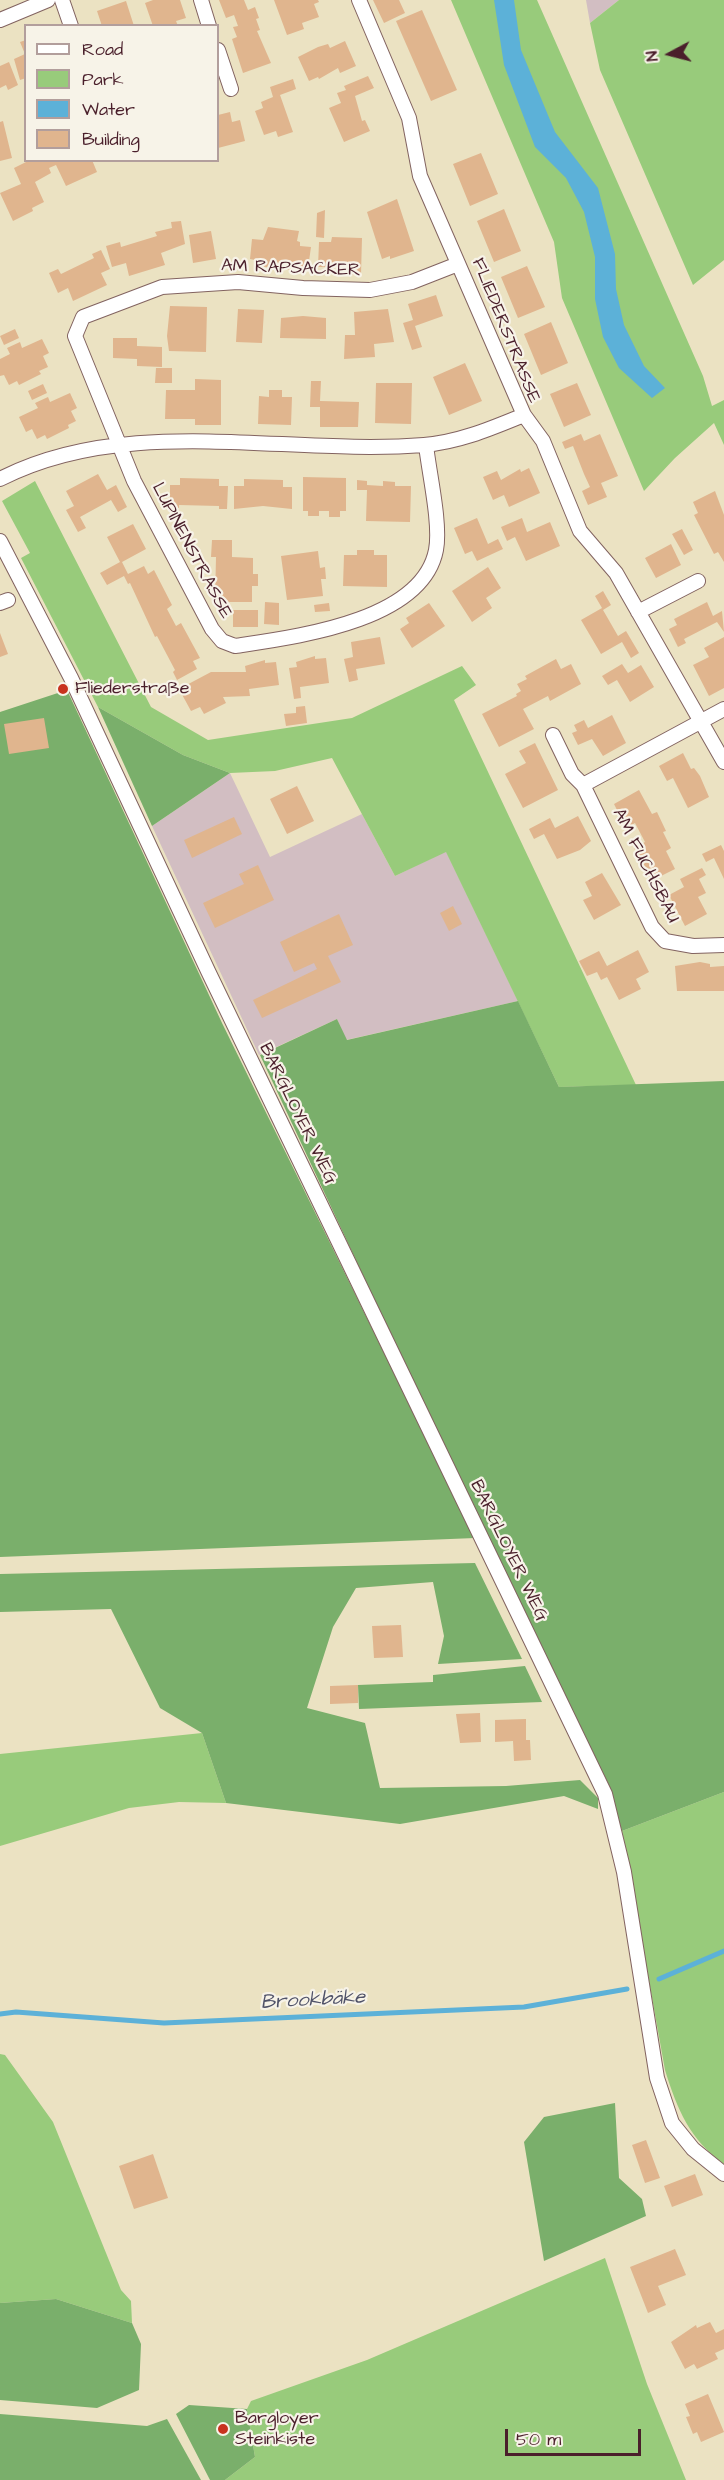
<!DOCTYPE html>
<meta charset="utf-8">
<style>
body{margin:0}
#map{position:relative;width:724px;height:2480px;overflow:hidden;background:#ebe2c2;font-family:"Architects Daughter",sans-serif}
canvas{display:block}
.legend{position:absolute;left:24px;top:24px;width:195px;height:138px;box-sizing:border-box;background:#f7f3e8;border:2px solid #b29e9c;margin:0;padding:8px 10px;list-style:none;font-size:18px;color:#4a1f2b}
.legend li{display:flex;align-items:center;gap:12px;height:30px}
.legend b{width:30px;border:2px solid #b29e9c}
.north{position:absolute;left:640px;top:24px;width:60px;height:60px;-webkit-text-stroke:4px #f7f3e8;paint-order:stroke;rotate:263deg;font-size:16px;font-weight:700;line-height:24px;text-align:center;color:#4a1f2b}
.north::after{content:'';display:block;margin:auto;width:21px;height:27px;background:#4a1f2b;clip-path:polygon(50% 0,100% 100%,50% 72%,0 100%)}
.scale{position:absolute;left:505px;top:2429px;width:136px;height:27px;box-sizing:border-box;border:3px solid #4a1f2b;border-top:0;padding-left:8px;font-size:18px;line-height:21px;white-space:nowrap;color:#4a1f2b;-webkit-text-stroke:4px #f7f3e8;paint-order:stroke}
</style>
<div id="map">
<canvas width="724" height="2480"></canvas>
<ul class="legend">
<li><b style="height:8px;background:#fff"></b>Road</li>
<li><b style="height:16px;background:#98cb7b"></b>Park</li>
<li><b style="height:16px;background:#5cb1d8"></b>Water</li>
<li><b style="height:16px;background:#e0b58e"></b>Building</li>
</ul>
<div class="north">N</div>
<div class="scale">50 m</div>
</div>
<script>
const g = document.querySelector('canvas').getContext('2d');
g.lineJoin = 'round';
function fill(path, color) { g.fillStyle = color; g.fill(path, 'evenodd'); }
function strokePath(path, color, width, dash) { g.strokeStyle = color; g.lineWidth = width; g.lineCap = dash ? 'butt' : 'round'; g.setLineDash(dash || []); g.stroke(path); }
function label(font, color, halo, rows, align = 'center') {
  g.font = font + ' "Architects Daughter",sans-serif'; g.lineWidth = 4.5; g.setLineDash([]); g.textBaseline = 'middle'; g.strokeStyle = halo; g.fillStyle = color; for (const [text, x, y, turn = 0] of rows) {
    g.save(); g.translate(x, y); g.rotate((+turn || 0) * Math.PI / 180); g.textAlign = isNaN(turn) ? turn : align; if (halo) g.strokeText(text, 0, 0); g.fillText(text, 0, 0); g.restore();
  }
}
const industrial = new Path2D(`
 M586,0H619L590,23Z
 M230,773L270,857L362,814L395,876L446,851L518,1001L346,1040L337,1019L259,1055L152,826Z`);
const green = new Path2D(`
 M451,0H537L703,376L712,406L724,400V445L714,423L675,458L644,491L562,298L554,242Z
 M619,0H724V260L693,285L600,70L590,23Z
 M35,481L151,707L208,740L352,718L462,666L476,685L454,700L636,1085L559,1087L446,852L395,876L332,758L275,771L230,773L183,755L98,707L21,558L30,553L2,501Z
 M202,1733L226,1803L179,1802L129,1808L0,1846V1754Z
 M724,1792V2164C690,2140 677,2109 665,2070L622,1831Z
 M0,2054L5,2055L53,2122L121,2290L131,2301L132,2323L56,2299L0,2303Z
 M605,2258L647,2384L686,2480H225L255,2457L247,2409L251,2401L367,2360Z`);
const forest = new Path2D(`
 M67,690L222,1023L475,1538L0,1557V712Z
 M98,707L183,755L230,773L152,826Z
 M518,1001L559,1087L724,1081V1792L622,1831L608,1783L490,1547L260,1055L337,1019L347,1040Z
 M475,1563L522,1659L438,1664L444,1636L433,1582L356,1588L333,1627L307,1708L365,1723L380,1788L506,1786L580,1780L598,1798V1809L564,1796L400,1824L226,1803L202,1733L160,1708L111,1609L0,1612V1574Z
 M525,1666L542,1702L359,1709L358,1685L433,1682V1675Z
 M615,2103L619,2178L642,2199L646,2216L544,2261L524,2142L544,2117Z
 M56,2299L132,2323L141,2344L139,2390L97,2408L0,2400V2303Z
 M189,2405L247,2409L255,2457L225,2480H210L176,2414Z
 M0,2414L147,2426L167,2419L201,2480H0Z`);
const water = new Path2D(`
 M494,0H514L521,50L555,132L598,188L615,254L616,289L624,325L644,366L665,388L652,398L619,368L603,337L595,299V257L584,212L566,178L535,147L504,65Z`);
const stream = new Path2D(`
 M659,1979L724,1951
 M0,2014L16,2012L164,2023L524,2007L627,1989`);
const building = new Path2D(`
 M153,0H180L186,18L176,21L178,26H153L145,3Z
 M219,0H244L248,10L255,7L259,18L256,19L260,30L257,31L271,63L243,73L232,39L237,37L233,27L238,26L234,15L226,18Z
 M274,0H318L319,2L314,4L319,17L302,23L304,29L287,35Z
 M373,0H399L405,13L384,23Z
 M126,1L134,26H102L97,11Z
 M422,10L457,90L431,101L396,21Z
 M26,40V78L20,80L14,59L25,54L20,42Z
 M345,41L356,66L340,73L338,68L319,79L318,77L309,81L298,57L318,47L328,44L330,48Z
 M9,62L18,85L8,90L6,85L0,88V66Z
 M368,76L374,88L355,96L362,121L365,120L370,131L344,142L329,108L341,103L337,93L346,90L344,86Z
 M293,79L296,89L280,95L293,132L278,137L276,131L264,135L255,111L263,108L261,102L273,97L270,87Z
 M230,112L232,122L240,120L245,141L218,148V115Z
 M3,121L12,158L0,161V122Z
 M481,153L498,194L470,206L453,164Z
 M30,160H92L97,172L66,186L56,165L49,168L51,173L35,182L44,202L32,208L33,211L13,221L0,193L21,184L14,168Z
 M397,199L414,251L390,259V256L382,259L367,212Z
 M504,209L521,251L494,262L477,221Z
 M325,210L324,238L316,237L317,213Z
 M181,221L185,244L161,253L165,265L129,276L126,263L112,267L106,246L120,242L121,247L157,236L155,232L172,228L171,222Z
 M268,227L299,231L297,241L300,242V246L311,247L308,268L297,266L296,271L259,266L260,261L250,259L252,239L263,240Z
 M211,231L216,259L193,263L189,235Z
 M332,237L362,238L361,274L344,275L336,273V267H318L319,242H331Z
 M101,250L110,269L101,273L107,285L73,301L68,288L58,293L49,273L58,269L61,274L94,258L92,254Z
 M527,266L545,307L518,318L501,277Z
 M436,295L443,316L415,326L422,347L412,350L403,323L413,320L408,304Z
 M170,306L207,307L206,352L169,351L167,336Z
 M238,309L264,310L262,343L236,342Z
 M388,309L394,342L374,344L375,357L344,359L345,335H355L354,312Z
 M303,316L326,318V339L280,338L281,318Z
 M551,322L568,363L541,375L524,334Z
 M15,329L19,338L4,345L0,336Z
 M113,338H137V346L162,347V367L137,366V359L113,358Z
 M42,339L49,353L43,356L48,367L39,371L41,374L19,385L17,381L9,385L4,375L0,376V359L10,354L7,348L20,342L22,348Z
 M465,363L482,401L449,415L433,377Z
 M156,368H172V383H155Z
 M195,379L221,380V425H195V419H165L166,390H195Z
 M311,381H321L320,401L359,402L358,427H320V407H310Z
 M376,383H412L411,424L375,423Z
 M577,383L591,415L564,427L550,394Z
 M43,384L47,393L32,400L28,391Z
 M269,390H282V397H292L291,425L258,424L259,396L269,397Z
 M70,393L77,408L71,411L76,421L68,425L69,428L47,439L45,435L37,439L32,429L26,432L19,417L38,408L35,403L48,397L50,402Z
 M581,434L584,441L600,434L618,476L601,483L607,497L588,505L582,491L590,487L584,474L573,446L565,449L562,442Z
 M529,468L540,493L509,507L504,495L493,500L483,477L497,471L501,480L520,469L521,472Z
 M98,474L107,490L116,485L127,507L118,512L111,500L80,517L86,528L78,532L66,510L74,506L66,491Z
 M303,477L346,478V511H340V517H329V511H319V516H308V511H303Z
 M180,478L219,479V486H228L227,509H219V506L179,505V508H170V485H180Z
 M244,479L283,480V487H292V509L263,506L234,509V486H244Z
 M357,480L367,481V485L383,486V481L395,482V486H411L410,522L366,521L367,490H357Z
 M715,491L724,515V562L718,552L714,554L694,515L698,513L693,502Z
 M477,518L488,544L498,539L503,549L477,561L472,551L465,554L454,528Z
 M522,518L527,532L550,522L560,546L526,561L515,537L507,541L501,527Z
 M133,524L146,549L122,562L128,574L144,566L148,574L154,570L172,605L167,609L176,626L181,623L200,658L193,661L197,669L177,680L173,672L175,670L157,636L155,637L130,583L128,584L124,576L107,585L100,573L120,562L107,537Z
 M682,529L693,550L684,555L672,534Z
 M212,540H232V557L253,558V574H258V586H252V602H215L216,557H211Z
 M671,544L681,565L656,578L645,558Z
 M357,550H374V555H387V587L343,586L344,555H357Z
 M318,551L320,568L325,567L326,579H321L323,596L287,600L281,556Z
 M488,567L501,588L486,598L492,608L472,622L452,591Z
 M603,591L611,605L603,610L618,636L626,631L639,653L631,658L622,642L601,654L581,620L602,608L595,596Z
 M265,602L279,603V625L264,624Z
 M707,602L713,616L722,611L724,632L717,622L684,639L686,643L678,647L669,629L677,625L674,619Z
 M329,603L330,611L315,612L314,605Z
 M429,603L445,626L412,648L400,629L409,623L406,618Z
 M233,610H258V627H233Z
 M0,633L8,654L0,657Z
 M380,637L385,664L356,669L358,680L349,682L344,659L353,657L351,642Z
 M724,637V688L709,696L693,665L709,657L704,648Z
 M315,656V659L326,658L329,683L300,687L301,698L294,699L289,668L297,667L296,662Z
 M556,659L561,669L571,664L581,684L550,701L548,696L523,709L534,729L499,747L482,714L517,696L516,694L521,691L517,684L527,679L525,676Z
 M265,660V663L276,662L279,685L249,689L250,696L223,697L226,703L204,714L200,707L191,711L179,689L211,672H246L245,666Z
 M622,664L628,673L641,665L654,687L630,702L617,680L608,685L602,676Z
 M305,706L307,723L286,726L284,714L296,713V707Z
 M612,715L626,743L603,756L592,739L578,745L572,733L577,731L574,725L584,720L588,728Z
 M44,718L49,748L9,754L4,724Z
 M535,743L558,790L523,808L505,774L526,763L519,751Z
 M683,753L691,769L694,768L700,776L709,797L688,808L673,778L667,781L659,766Z
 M297,786L314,821L287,834L270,799Z
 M639,790L652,814L657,812L666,831L663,832L671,848L666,851L675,869L651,881L634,848L645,842L635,823L626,828L614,804Z
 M578,816L591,841L580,850L557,859L544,834L534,839L529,829L550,818L555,828Z
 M234,817L242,834L192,858L184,840Z
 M721,845L724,851V879L714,858L706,862L702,854Z
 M258,865L274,900L215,928L203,903L244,884L239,874Z
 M702,868L706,875L699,879L706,893L698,897L707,914L685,926L669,895L684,887L680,879Z
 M602,873L621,905L594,920L583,900L592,896L585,882Z
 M453,906L462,924L449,931L440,913Z
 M339,914L353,945L328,956L341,982L262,1018L253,1000L317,969L314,963L294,972L280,942Z
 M638,950L649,972L636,979L641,989L619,1000L607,977L601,980L597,972L587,976L579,961L599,951L607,966Z
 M700,962L710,964V967L724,966V991H677L675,966Z
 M401,1625L403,1657L374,1658L372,1626Z
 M358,1685V1703L330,1704V1686Z
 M480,1713L481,1742L460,1743L456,1714Z
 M526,1719V1740H530L531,1760L514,1761L513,1741L495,1742V1720Z
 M646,2140L660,2178L645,2183L632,2145Z
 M153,2154L168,2198L134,2209L119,2166Z
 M695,2174L703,2195L672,2207L664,2186Z
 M675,2249L686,2275L658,2286L666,2305L648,2313L630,2267Z
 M710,2322L716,2333L724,2329V2349L715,2353L718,2359L697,2369L694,2364L685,2369L671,2342L696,2325L697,2328Z
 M708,2394L724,2432L701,2442L697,2432L693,2434L686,2417L690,2416L685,2404Z`);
const minor = new Path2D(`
 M62,0L71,26
 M201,0L209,26
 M359,0L409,118L420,176L524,415L543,441L580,531L616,573L724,762
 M0,20L48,0
 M218,50L231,89
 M426,445C429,473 441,524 436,550C422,622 294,637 235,646L222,641L212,629L134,481L75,336L83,317L162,287L238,282L303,288L370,290L412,282L458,264
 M0,479C129,413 285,456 424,445C460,442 492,428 524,415
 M0,541L71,678L208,971L605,1794L624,1872L657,2078L672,2123L693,2149L724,2174
 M0,603L8,600
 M638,612L698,581
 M724,709L583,785L652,927L665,941L693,946L724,945
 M553,735L572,774L583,785`);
const markers = [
 [63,689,6,"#c8321e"],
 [223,2429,6,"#c8321e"]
];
const streetNames = [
 ["AM RAPSACKER",291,269,2],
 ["FLIEDERSTRASSE",505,331,68],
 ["LUPINENSTRASSE",191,551,62],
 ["AM FUCHSBAU",645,866,63],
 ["BARGLOYER WEG",297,1114,64],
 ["BARGLOYER WEG",508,1551,64]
];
const poiNames = [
 ["Fliederstraße",75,689],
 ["Bargloyer",235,2419],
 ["Steinkiste",235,2440]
];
const waterNames = [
 ["Brookbäke",313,2001,-3]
];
fill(industrial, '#d2bec2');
fill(green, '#98cb7b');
fill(forest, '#7aaf6b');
fill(water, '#5cb1d8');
strokePath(stream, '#5cb1d8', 5);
fill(building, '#e0b58e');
strokePath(minor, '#826360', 16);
strokePath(minor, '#fff', 14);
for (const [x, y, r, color] of markers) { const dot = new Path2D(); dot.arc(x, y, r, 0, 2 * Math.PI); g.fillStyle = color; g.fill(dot); strokePath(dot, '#f7f3e8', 2); }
label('18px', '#4a1f2b', '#f7f3e8', streetNames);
label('18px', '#4a1f2b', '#f7f3e8', poiNames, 'left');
label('italic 20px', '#505268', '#f7f3e8', waterNames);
</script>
